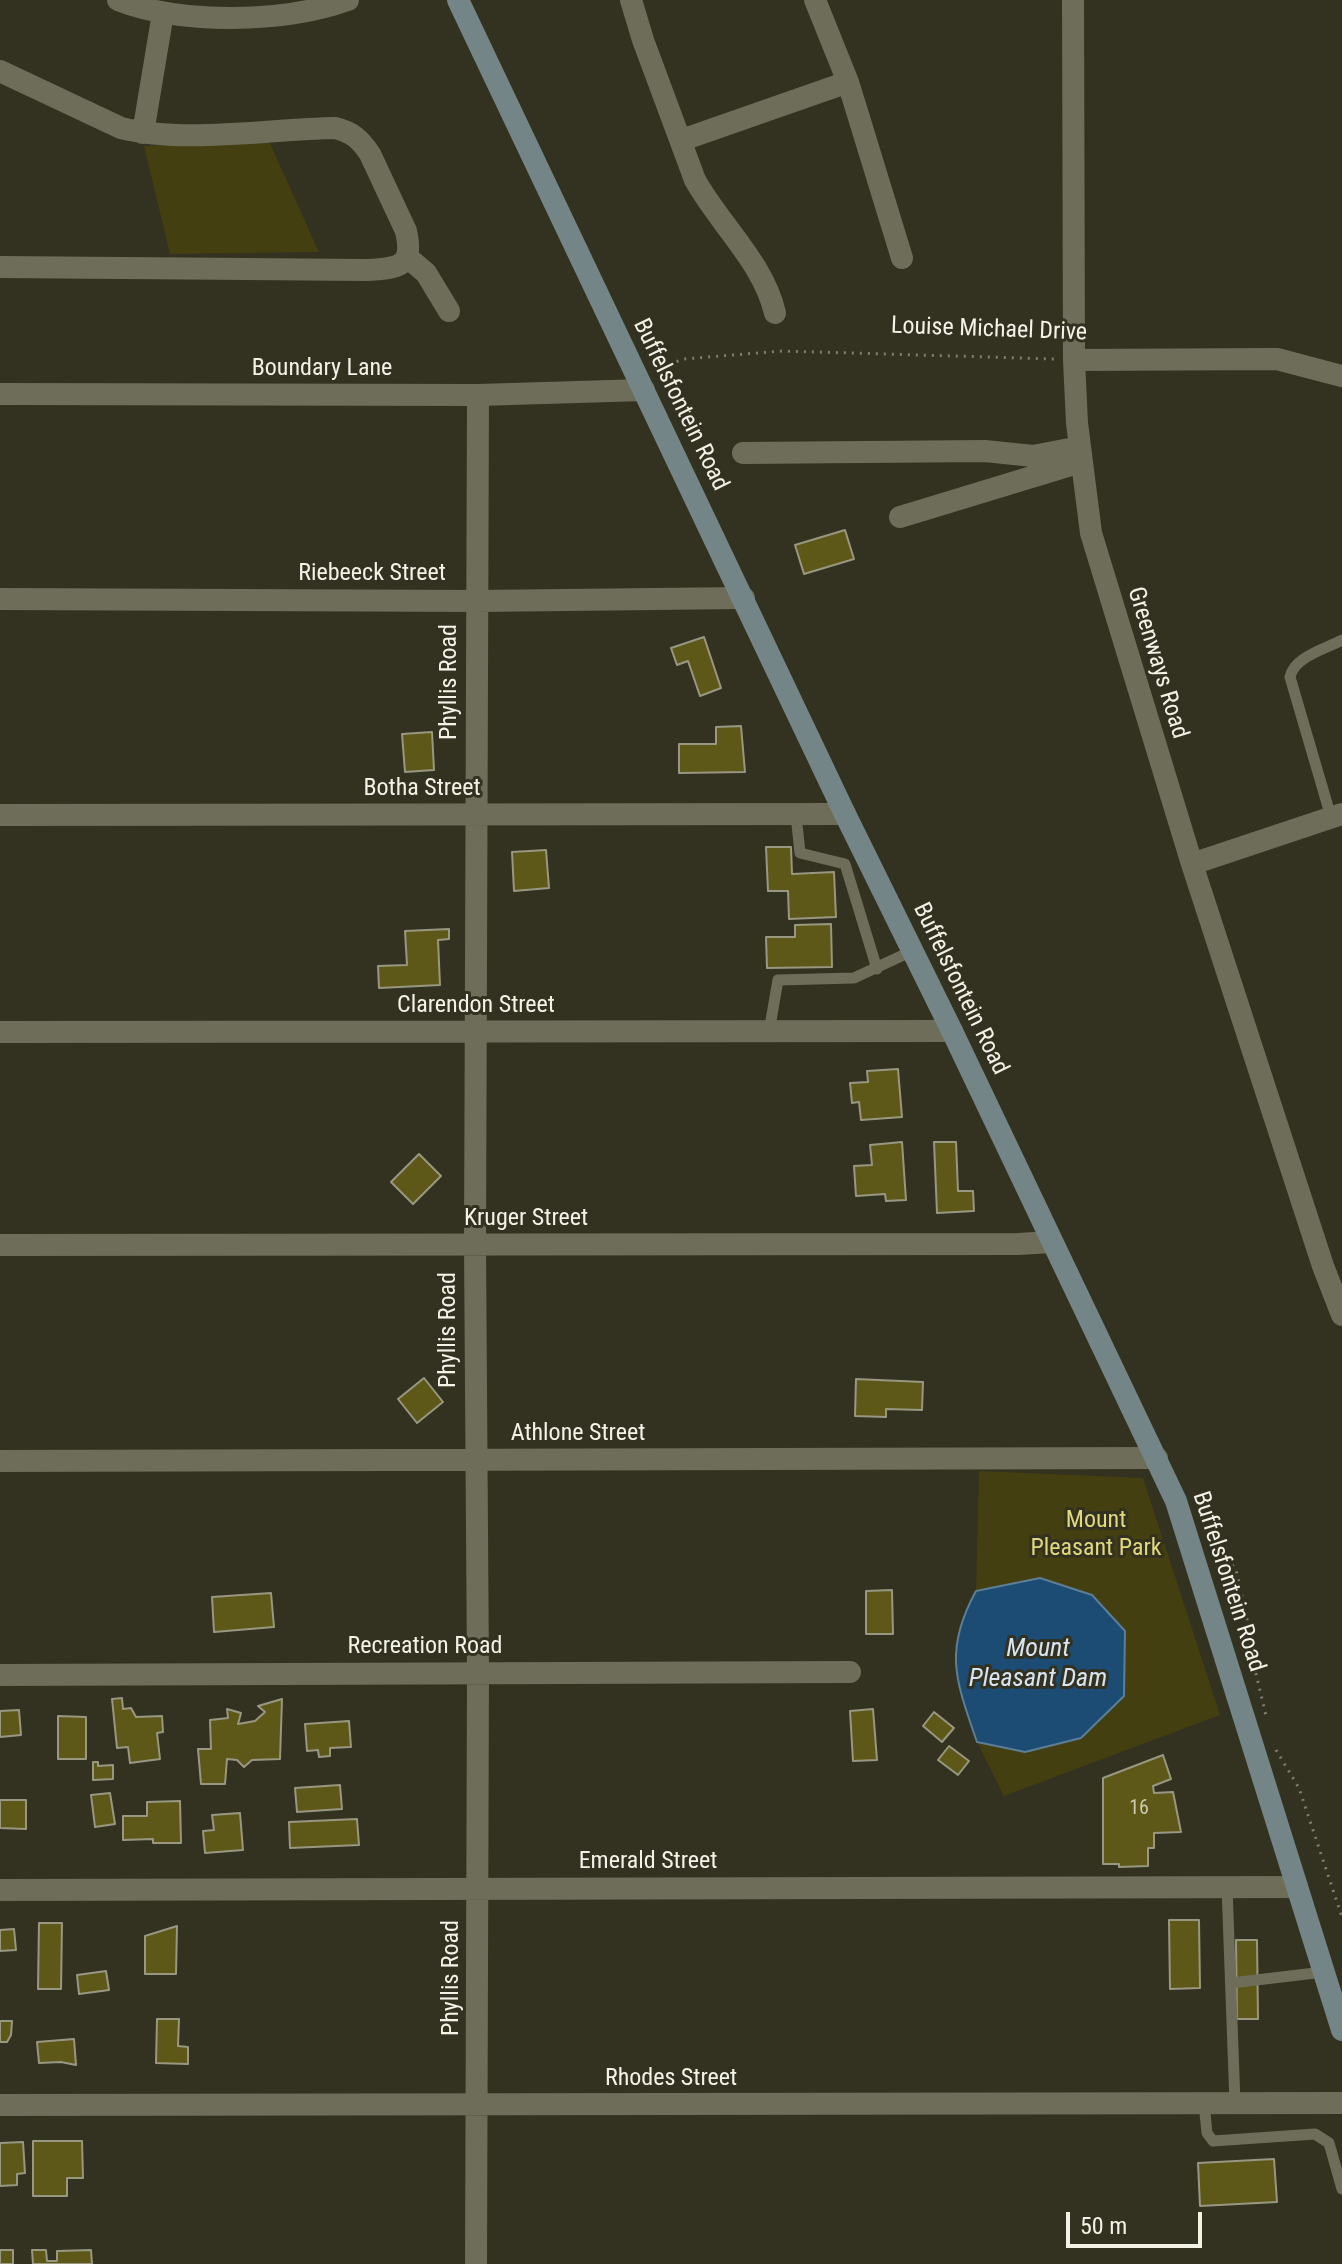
<!DOCTYPE html>
<style>
body{margin:0}
#map{position:relative;width:1342px;height:2264px;overflow:hidden;background:#333120;font-family:"Roboto Condensed",sans-serif}
canvas{display:block}
.scale{position:absolute;left:1066px;top:2212px;width:136px;height:36px;box-sizing:border-box;border:4px solid #f2f2e7;border-top:0;padding-left:10px;font-size:24px;line-height:28px;white-space:nowrap;color:#f2f2e7;-webkit-text-stroke:6px #333120;paint-order:stroke}
</style>
<div id="map">
<canvas width="1342" height="2264"></canvas>
<div class="scale">50 m</div>
</div>
<script>
const g = document.querySelector('canvas').getContext('2d');
g.lineJoin = 'round';
function fill(path, color) { g.fillStyle = color; g.fill(path, 'evenodd'); }
function strokePath(path, color, width, dash) { g.strokeStyle = color; g.lineWidth = width; g.lineCap = dash ? 'butt' : 'round'; g.setLineDash(dash || []); g.stroke(path); }
function label(font, color, halo, rows, align = 'center') {
  g.font = font + ' "Roboto Condensed",sans-serif'; g.lineWidth = 6; g.setLineDash([]); g.textBaseline = 'middle'; g.strokeStyle = halo; g.fillStyle = color; for (const [text, x, y, turn = 0] of rows) {
    g.save(); g.translate(x, y); g.rotate((+turn || 0) * Math.PI / 180); g.textAlign = isNaN(turn) ? turn : align; if (halo) g.strokeText(text, 0, 0); g.fillText(text, 0, 0); g.restore();
  }
}
const green = new Path2D(`
 M268,139L319,252L170,254L144,146Z
 M979,1471L1143,1478L1220,1715L1004,1796L977,1742L1025,1752L1040,1578L976,1591Z`);
const water = new Path2D(`
 M1040,1578L1092,1595L1125,1631L1124,1696L1081,1738L1025,1752L977,1742C956,1681 943,1651 976,1591Z`);
const building = new Path2D(`
 M845,530L854,559L804,574L795,545Z
 M704,637L721,688L700,696L688,661L677,665L671,648Z
 M741,726L745,772L679,773V744H716V727Z
 M432,732L434,770L405,772L402,734Z
 M766,847H791L792,874L834,872L836,917L789,919L788,891H768Z
 M546,850L549,888L514,891L512,852Z
 M831,924L832,967L767,968L766,937H795V925Z
 M449,929V939L438,940L440,985L379,988L378,966L407,965L405,931Z
 M898,1069L902,1117L861,1120L859,1102L852,1103L850,1083L868,1082L867,1071Z
 M902,1142L906,1200L886,1201L885,1194L856,1196L854,1166L872,1165L870,1145Z
 M934,1142H956L958,1191H973L974,1211L937,1213Z
 M419,1154L441,1176L413,1204L391,1182Z
 M424,1378L443,1402L417,1423L398,1399Z
 M856,1379L923,1382L922,1410L886,1409V1417L855,1416Z
 M892,1590L893,1634H866V1591Z
 M271,1593L274,1627L214,1632L212,1597Z
 M122,1698L123,1709L131,1708L136,1717L162,1716L163,1732L157,1733L160,1759L130,1763L128,1747L117,1748L112,1699Z
 M282,1699L280,1759L252,1760L244,1767L237,1760L227,1759L225,1784H201L198,1749H211L210,1720L228,1718L227,1709L241,1713L238,1724L255,1721L265,1712L258,1706Z
 M873,1709L877,1760L853,1761L850,1711Z
 M19,1710L21,1735L0,1737V1711Z
 M934,1712L954,1728L942,1742L923,1726Z
 M58,1716L86,1717V1759H58Z
 M349,1721L351,1747L330,1748V1756L319,1757L318,1750L307,1751L305,1724Z
 M949,1746L969,1761L958,1775L938,1760Z
 M1163,1755L1171,1779L1153,1786L1154,1793L1173,1792L1181,1832L1154,1833V1848H1148V1866L1119,1867V1864H1103V1778Z
 M93,1762H98V1766L113,1765V1779L93,1780Z
 M340,1785L342,1809L297,1812L295,1788Z
 M110,1793L115,1824L95,1827L91,1795Z
 M0,1800H26V1829L0,1828Z
 M180,1801L181,1843H153V1839L123,1840V1816H147V1802Z
 M240,1813L243,1850L205,1853L203,1831L214,1830L212,1815Z
 M357,1819L359,1845L290,1848L289,1822Z
 M1169,1920H1199L1200,1988L1170,1989Z
 M39,1923H62L61,1989H38Z
 M177,1926L176,1974H145V1936Z
 M14,1929L16,1950L0,1951V1930Z
 M1236,1940H1257L1258,2019H1237Z
 M106,1971L109,1990L79,1994L77,1975Z
 M157,2019H179L178,2046L188,2047V2064L156,2063Z
 M0,2021H12L11,2035L7,2042H0Z
 M74,2039L76,2065L61,2062L39,2063L37,2042Z
 M33,2141H82L83,2178H67V2196H33Z
 M23,2142L25,2173L17,2174V2185L0,2186V2143Z
 M1274,2159L1277,2202L1200,2206L1198,2163Z
 M0,2250H13V2264H0Z
 M32,2250H46L47,2261H57V2251L91,2250L92,2264H33Z`);
const path = new Path2D(`
 M658,375L666,365L684,359L782,351L1056,359
 M1208,1499L1216,1544L1236,1570L1247,1617V1636L1267,1720
 M1276,1750L1299,1788L1342,1917`);
const service = new Path2D(`
 M796,815L800,853L845,864L877,969
 M1331,817L1290,677C1294,657 1325,649 1342,640
 M769,1032L778,980L854,978L912,951
 M1227,1887L1235,2103
 M1231,1983L1324,1972
 M1204,2103L1207,2133L1213,2141L1315,2134L1329,2143L1342,2189`);
const minor = new Path2D(`
 M118,0C182,25 284,23 348,0
 M631,0L643,40L695,180C720,225 763,262 775,313
 M815,0L848,82L902,258
 M1073,0L1074,360L1077,423L1091,533L1192,864L1323,1266L1342,1315
 M0,71L121,128C185,144 268,129 335,128C352,132 360,139 370,154L406,231C414,267 399,268 368,270L0,267
 M143,133L163,13
 M682,140L848,82
 M407,257L426,273L449,311
 M1074,360L1277,359L1342,376
 M0,394L478,395L644,390
 M743,453L985,451L1033,456L1080,447
 M900,517L1081,462
 M0,599L477,601L744,598
 M0,815L845,814
 M1192,864L1342,814
 M0,1032L952,1031
 M0,1245L1018,1244L1052,1242
 M0,1461L1157,1458
 M0,1675L850,1672
 M0,1890L1297,1887
 M0,2105L1342,2103
 M476,2264L478,1673L475,1245L478,395`);
const secondary = new Path2D(`
 M458,0L845,814L952,1031L1176,1501L1342,2030`);
const numberNames = [
 ["16",1139,1809]
];
const streetNames = [
 ["Louise Michael Drive",989,330,2],
 ["Boundary Lane",322,369],
 ["Buffelsfontein Road",680,405,64],
 ["Riebeeck Street",372,574],
 ["Greenways Road",1157,663,73],
 ["Phyllis Road",450,682,-90],
 ["Botha Street",422,789],
 ["Buffelsfontein Road",960,989,64],
 ["Clarendon Street",476,1006],
 ["Kruger Street",526,1219],
 ["Phyllis Road",449,1330,-90],
 ["Athlone Street",578,1434],
 ["Buffelsfontein Road",1228,1582,72],
 ["Recreation Road",425,1647],
 ["Emerald Street",648,1862],
 ["Phyllis Road",452,1978,-90],
 ["Rhodes Street",671,2079]
];
const parkNames = [
 ["Mount",1096,1521],
 ["Pleasant Park",1096,1549]
];
const waterNames = [
 ["Mount",1038,1649],
 ["Pleasant Dam",1038,1679]
];
fill(green, '#433f11');
fill(water, '#1c4c73');
strokePath(water, '#5c7e96', 2);
fill(building, '#5d5817');
strokePath(building, '#989782', 2);
strokePath(path, '#7e7d6e', 3, [2, 6]);
strokePath(service, '#6e6d5a', 11);
strokePath(minor, '#6e6d5a', 22);
strokePath(secondary, '#748588', 22);
label('20px', '#cdccb3', null, numberNames);
label('24px', '#f2f2e7', '#333120', streetNames);
label('24px', '#e0d97e', '#333120', parkNames);
label('italic 26px', '#d7e4f1', '#333120', waterNames);
</script>
